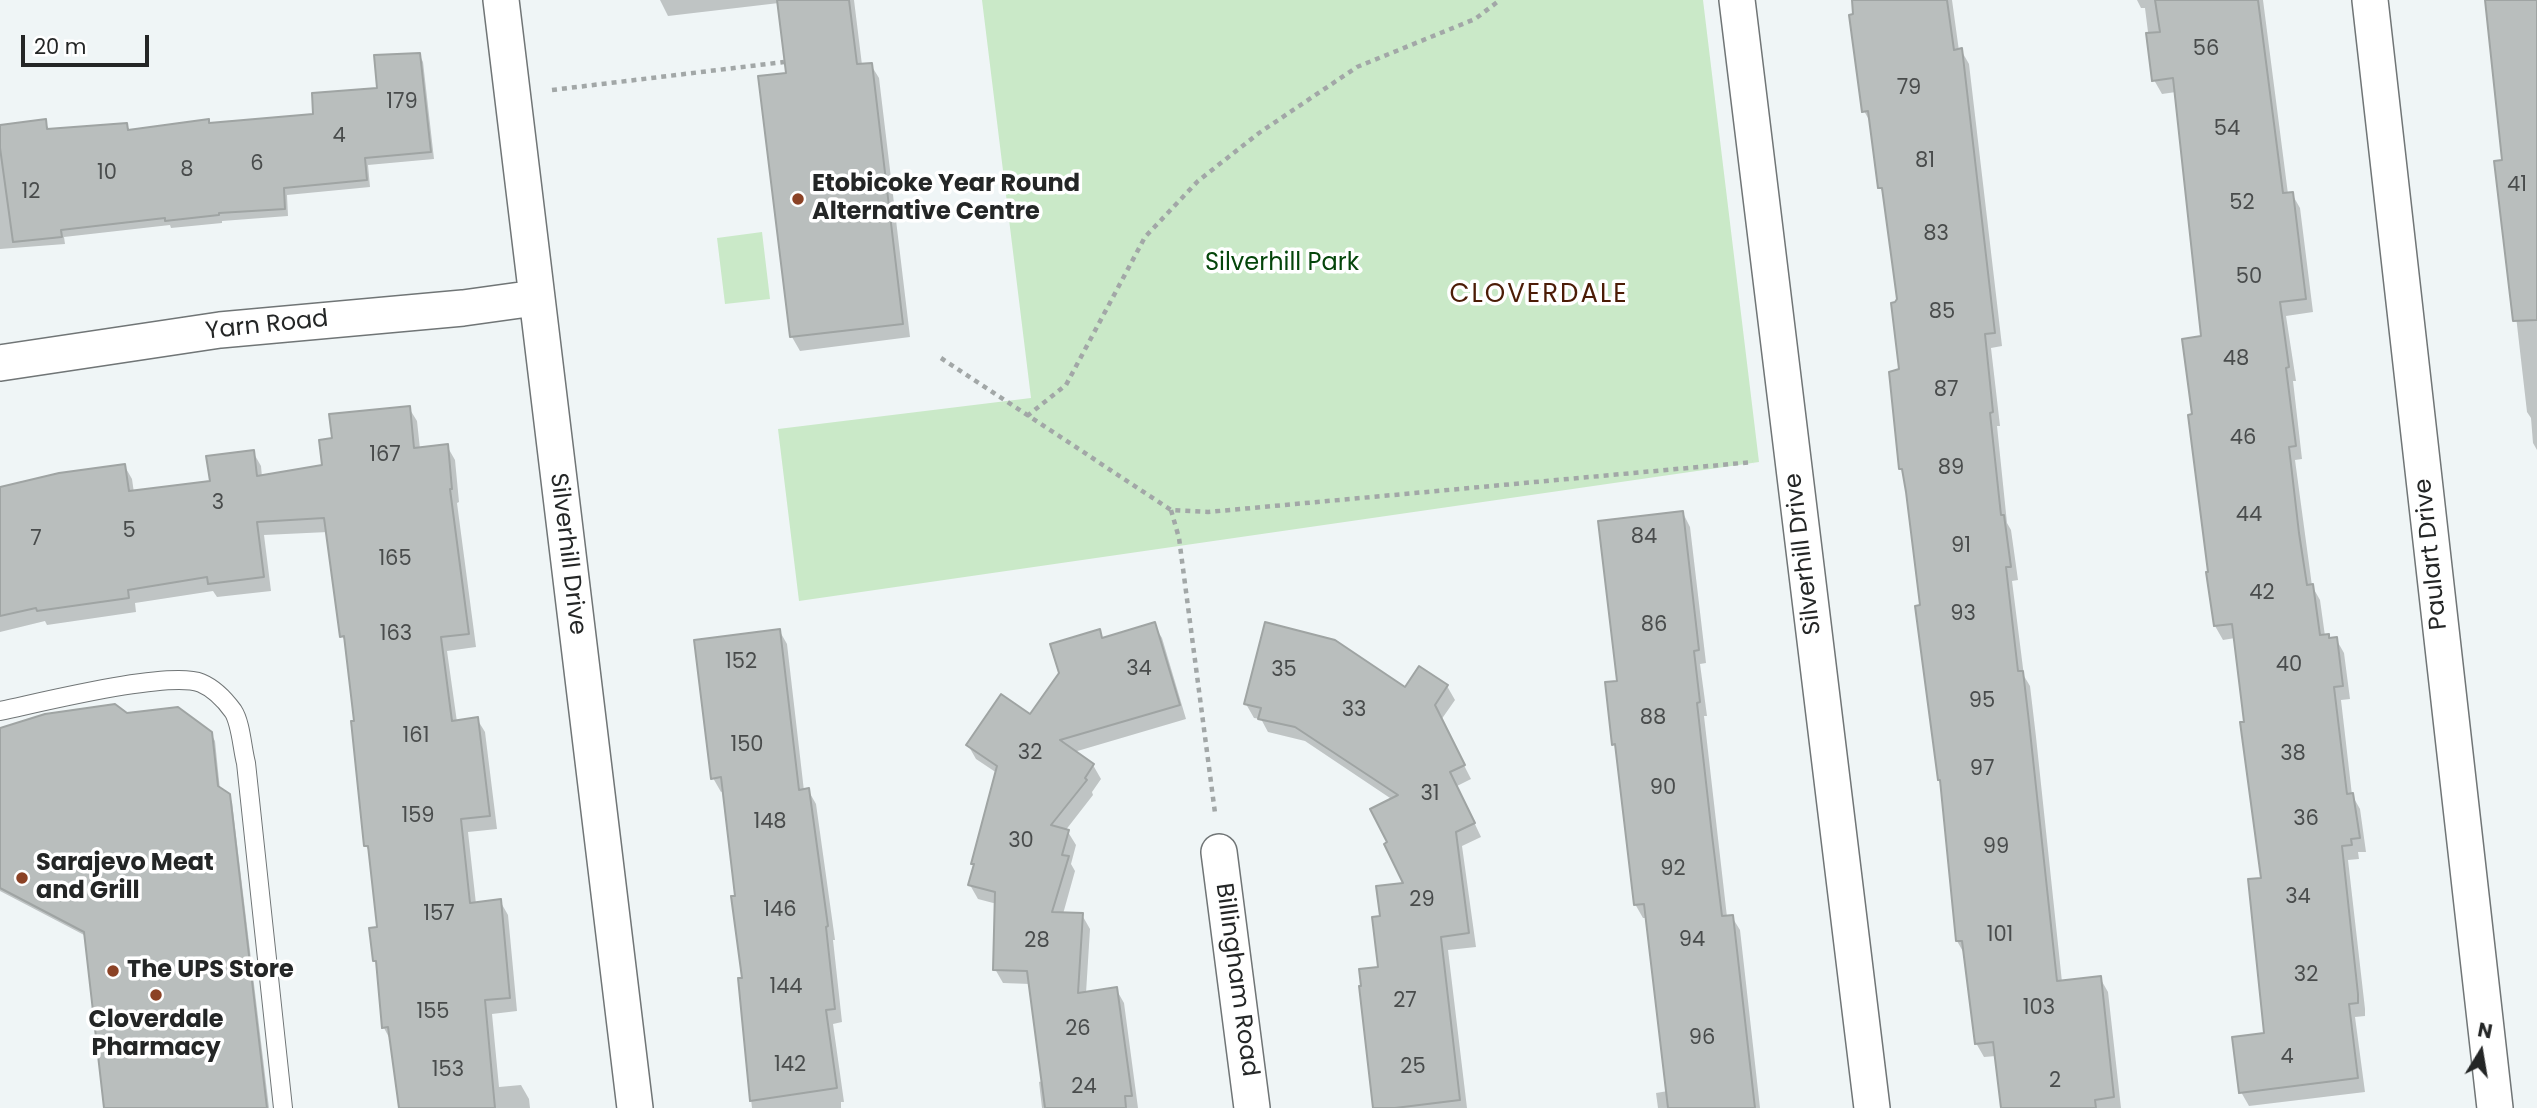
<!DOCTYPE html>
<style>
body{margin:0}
#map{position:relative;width:2537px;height:1108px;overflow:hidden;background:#eff5f6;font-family:Poppins,sans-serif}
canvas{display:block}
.north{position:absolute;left:2446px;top:1017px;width:70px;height:70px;-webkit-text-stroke:5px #fff;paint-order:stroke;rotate:11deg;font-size:19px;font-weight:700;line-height:28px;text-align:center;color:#242626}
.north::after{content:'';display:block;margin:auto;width:24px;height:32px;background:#242626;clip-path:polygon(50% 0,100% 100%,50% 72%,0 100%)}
.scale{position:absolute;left:21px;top:35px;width:128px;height:32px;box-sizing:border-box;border:4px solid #242626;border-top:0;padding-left:9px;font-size:21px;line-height:24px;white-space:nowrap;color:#242626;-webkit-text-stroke:5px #fff;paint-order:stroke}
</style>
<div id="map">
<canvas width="2537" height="1108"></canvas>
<div class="north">N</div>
<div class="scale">20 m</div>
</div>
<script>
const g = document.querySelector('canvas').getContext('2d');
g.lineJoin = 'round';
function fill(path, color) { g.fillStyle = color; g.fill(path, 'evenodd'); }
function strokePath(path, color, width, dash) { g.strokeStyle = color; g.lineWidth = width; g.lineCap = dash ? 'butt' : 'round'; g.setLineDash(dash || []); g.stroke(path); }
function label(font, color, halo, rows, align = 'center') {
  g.font = font + ' Poppins,sans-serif'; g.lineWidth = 7; g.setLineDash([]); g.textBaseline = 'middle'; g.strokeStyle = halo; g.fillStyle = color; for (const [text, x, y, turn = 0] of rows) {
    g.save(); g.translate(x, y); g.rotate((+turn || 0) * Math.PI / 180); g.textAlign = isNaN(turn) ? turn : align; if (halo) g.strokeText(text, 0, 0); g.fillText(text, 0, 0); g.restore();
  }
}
const green = new Path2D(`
 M982,0H1703L1759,462L799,601L778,429L1031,398Z
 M762,232L770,299L725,304L717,238Z`);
const shadow = new Path2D(`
 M660,0H854L862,65H871L879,78L910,337L800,351L792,337L760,78L788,75L779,3L668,16Z
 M1854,0H1952L1959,51L1961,50L1969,64L2002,346L1991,348L2000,426H1997L2007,523L2011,530L2018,580L2012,581L2024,676L2030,686L2036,737L2062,982L2100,978L2108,992L2121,1108H2003L1996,1056L1984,1057L1976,1043L1965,955L1957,941L1922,607L1905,476L1901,468V371L1898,299L1885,196L1880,187L1872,125L1864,111Z
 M2137,0H2263L2288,194H2292L2300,208L2313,312L2286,316L2296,381H2293L2302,459L2295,460L2312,586L2320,600L2325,636L2328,635L2331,640L2336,639L2344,653L2350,699L2341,700L2352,795L2360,809L2366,852H2358L2359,859L2348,860L2365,1009V1016L2355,1017L2365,1092L2249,1106L2241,1092L2266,1035L2263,879L2235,638L2223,640L2215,626L2194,416L2203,337L2176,92L2162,94L2154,80L2145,8H2141Z
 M2487,0H2537V450L2533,443L2531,418L2527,412L2506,229L2504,162Z
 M419,54L423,62L434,159L368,165L370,187L287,195L288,216L222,221V223L171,228L170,225L64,237L65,244L0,249V127L45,120L49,131L126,125L130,131L208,121L210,125L315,115L378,89Z
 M409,408L417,421L420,449L447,446L455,460L459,502L457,503L476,647L447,651L457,722L477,719L485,732L497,829L468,832L476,904L500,901L508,915L517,1011L492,1014L499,1087L521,1085L529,1099L530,1108H400L392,1043L384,1028L378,965L375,961L379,929L370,853L366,846L356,722L347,644L342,636L328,532L264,535L271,591L217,597L213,591L135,603L136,612L47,625L45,621L0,632V516L124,465L132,479L134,493L212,483L253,452L261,466L262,477L323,466L334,440Z
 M1683,513L1690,527L1706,663L1700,664L1707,716H1704L1727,917H1732L1740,930L1760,1108H1658L1656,1093L1668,1091L1647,918H1643L1635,904L1617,749L1614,744L1619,683Z
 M1154,625L1162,638L1186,719L1074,752L1093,765L1101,779L1092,792L1093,795L1065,831L1068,832L1076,845L1071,864L1075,871L1063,914L1082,915L1090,929L1086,993L1116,989L1124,1003L1138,1108H1042L1039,1082L1043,1081L1030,984L1003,983L995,969L997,904L978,899L970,885L975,867L972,864L997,773L976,759L968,745L1030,717L1099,631L1104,640Z
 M779,630L787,644L804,791L808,790L816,804L835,940H833L842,1022L833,1024L844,1102H841V1108H752L745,1045L744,979L737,898L724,791L721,792L713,778Z
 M1447,686L1455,700L1441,720L1471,779L1457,786L1481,837L1462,846L1476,947L1448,950L1467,1108H1375L1382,917L1406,884L1389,843L1393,800L1305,741L1268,732L1261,719L1254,718L1246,704Z
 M126,715L211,734L215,741L220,790L228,795L232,802L269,1108H106L86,936L0,891V730Z`);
const building = new Path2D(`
 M777,0H849L857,64L872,63L903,324L790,337L758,76L786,73Z
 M1852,0H1947L1954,50L1962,48L1995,333L1985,334L1993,412L1990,413L2001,515H2004L2011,567H2006L2018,671H2023L2029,722L2057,981L2101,976L2114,1097L2095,1100L2096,1108H2001L1993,1042L1975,1044L1962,941H1956L1940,780H1938L1915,606L1920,605L1906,492L1902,469H1899L1889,372L1899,369L1891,303L1895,302L1897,299L1882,188H1878L1868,111L1862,112L1849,15L1853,14Z
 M2155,0H2258L2283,193L2293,192L2306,299L2280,302L2289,367L2286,368L2296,446L2289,447L2299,533L2307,585L2313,584L2320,635L2329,634V638L2337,637L2343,686L2334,687L2347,794L2353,793L2360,838L2351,839L2352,845L2342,846L2358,994V1003L2349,1004L2358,1078L2239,1093L2232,1037L2264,1033L2248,879L2261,878L2240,722H2244L2232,624L2214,626L2206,572H2208L2188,415L2192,414L2182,339L2201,336L2173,78L2152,81L2146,33L2160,32Z
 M2485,0H2537V320L2513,321L2494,161L2502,160Z
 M420,53L431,152L365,158L367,180L284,188L285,209L219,213V215L165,221V218L61,230L62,237L13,242L0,148V125L46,119L47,129L127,123L128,130L209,119V123L313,114L312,93L377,88L374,55Z
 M410,406L414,448L448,444L452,489H450L469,634L441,637L452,721L478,717L490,816L461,819L470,903L501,899L510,998L485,1000L495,1108H399L388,1027L382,1028L376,961H373L369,928L377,927L368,846H364L351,721H354L344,636L340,637L324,518L257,522L264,577L208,584L207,577L128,590L129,598L37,611L36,608L0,616V487L59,473L125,464L129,491L210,481L206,456L254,450L257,476L322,465L319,440L332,438L329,414Z
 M1683,511L1699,650L1694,651L1700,702L1697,703L1712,835L1722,916L1733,915L1755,1108H1668L1644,904L1634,905L1615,744L1612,745L1605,682L1617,681L1598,521Z
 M1155,622L1180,705L1060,740L1094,764L1085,778L1087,780L1051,825L1069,830L1062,855L1069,856L1052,912L1083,913L1078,993L1117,987L1132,1096H1125L1126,1108H1045L1027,971L993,970L995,892L968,885L974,864H971L997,766L966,745L1001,694L1030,714L1059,673L1050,644L1100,629L1102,638Z
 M1265,622L1335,640L1405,687L1419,666L1448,685L1435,705L1465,765L1450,772L1475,823L1456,832L1469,933L1441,937L1460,1100L1395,1108H1373L1359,986H1361L1359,969L1378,967L1372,917L1380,916L1376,886L1403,883L1384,844L1387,842L1370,809L1398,795L1295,727L1258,719L1261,708L1244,704Z
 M780,629L799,790L809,788L828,926L826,927L835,1009L826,1010L837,1088L750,1101L738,978H742L731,896H735L721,777L711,779L694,640Z
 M115,704L127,713L178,707L212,732L218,786L230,794L267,1108H104L84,932L0,888V728L45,714Z`);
const path = new Path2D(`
 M552,90L784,62
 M941,358L1171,510L1208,512L1753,462
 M1027,416L1066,385L1145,237L1198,181L1259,133L1357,67L1475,19L1500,0
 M1171,510L1179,538L1215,813`);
const lane = new Path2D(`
 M0,711C39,703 169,670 201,683C213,688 225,700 233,711C241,723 242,748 246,763L283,1108`);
const street = new Path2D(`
 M501,0L635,1108
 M1737,0L1872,1108
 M2370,0L2495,1108
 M0,363L220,330L463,308L535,298
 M1219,852L1252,1108`);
const markers = [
 [798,199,7,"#8b4225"],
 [22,878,7,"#8b4225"],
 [113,971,7,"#8b4225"],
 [156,995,7,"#8b4225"]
];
const numberNames = [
 ["56",2206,50],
 ["79",1909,89],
 ["179",402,103],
 ["54",2227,130],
 ["4",339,137],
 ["81",1925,162],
 ["6",257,165],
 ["8",187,171],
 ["10",107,174],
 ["41",2517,186],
 ["12",31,193],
 ["52",2242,204],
 ["83",1936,235],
 ["50",2249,278],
 ["85",1942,313],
 ["48",2236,360],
 ["87",1946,391],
 ["46",2243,439],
 ["167",385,456],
 ["89",1951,469],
 ["3",218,504],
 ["44",2249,516],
 ["5",129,532],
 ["84",1644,538],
 ["7",36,540],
 ["91",1961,547],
 ["165",395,560],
 ["42",2262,594],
 ["93",1963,615],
 ["86",1654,626],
 ["163",396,635],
 ["152",741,663],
 ["40",2289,666],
 ["34",1139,670],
 ["35",1284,671],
 ["95",1982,702],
 ["33",1354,711],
 ["88",1653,719],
 ["161",416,737],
 ["150",747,746],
 ["32",1030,754],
 ["38",2293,755],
 ["97",1982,770],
 ["90",1663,789],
 ["31",1430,795],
 ["159",418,817],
 ["36",2306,820],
 ["148",770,823],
 ["30",1021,842],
 ["99",1996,848],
 ["92",1673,870],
 ["34",2298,898],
 ["29",1422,901],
 ["146",780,911],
 ["157",439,915],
 ["101",2000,936],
 ["94",1692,941],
 ["28",1037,942],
 ["32",2306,976],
 ["144",786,988],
 ["27",1405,1002],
 ["103",2039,1009],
 ["155",433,1013],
 ["26",1078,1030],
 ["96",1702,1039],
 ["4",2287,1058],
 ["142",790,1066],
 ["25",1413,1068],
 ["153",448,1071],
 ["2",2055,1082],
 ["24",1084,1088]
];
const poiNames = [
 ["Etobicoke Year Round",812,185],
 ["Alternative Centre",812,213],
 ["Sarajevo Meat",36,864],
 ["and Grill",36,892],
 ["The UPS Store",127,971],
 ["Cloverdale",156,1021,"center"],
 ["Pharmacy",156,1049,"center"]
];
const parkNames = [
 ["Silverhill Park",1282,264]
];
const streetNames = [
 ["Yarn Road",267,326,-6],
 ["Silverhill Drive",567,554,83],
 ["Silverhill Drive",1804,554,-97],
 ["Paulart Drive",2432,554,-96],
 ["Billingham Road",1236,980,82]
];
const neighbourhoodNames = [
 ["CLOVERDALE",1539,295]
];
fill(green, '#cae9c8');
fill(shadow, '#0003');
fill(building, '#b9bebd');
strokePath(building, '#9fa4a3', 2);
strokePath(lane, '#707576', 20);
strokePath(street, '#707576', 38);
strokePath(path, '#a2a7a7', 4.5, [5, 5]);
strokePath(lane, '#fff', 18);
strokePath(street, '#fff', 35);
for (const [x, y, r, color] of markers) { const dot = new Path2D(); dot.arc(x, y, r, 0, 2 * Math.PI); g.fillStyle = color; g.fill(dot); strokePath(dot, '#fff', 2.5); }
label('21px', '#494c4c', null, numberNames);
label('bold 24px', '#242626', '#fff', poiNames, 'left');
label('24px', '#04450a', '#fff', parkNames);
label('24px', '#242626', '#fff', streetNames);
g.letterSpacing = '2px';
label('26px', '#4c1c06', '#fff', neighbourhoodNames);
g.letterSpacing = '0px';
</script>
